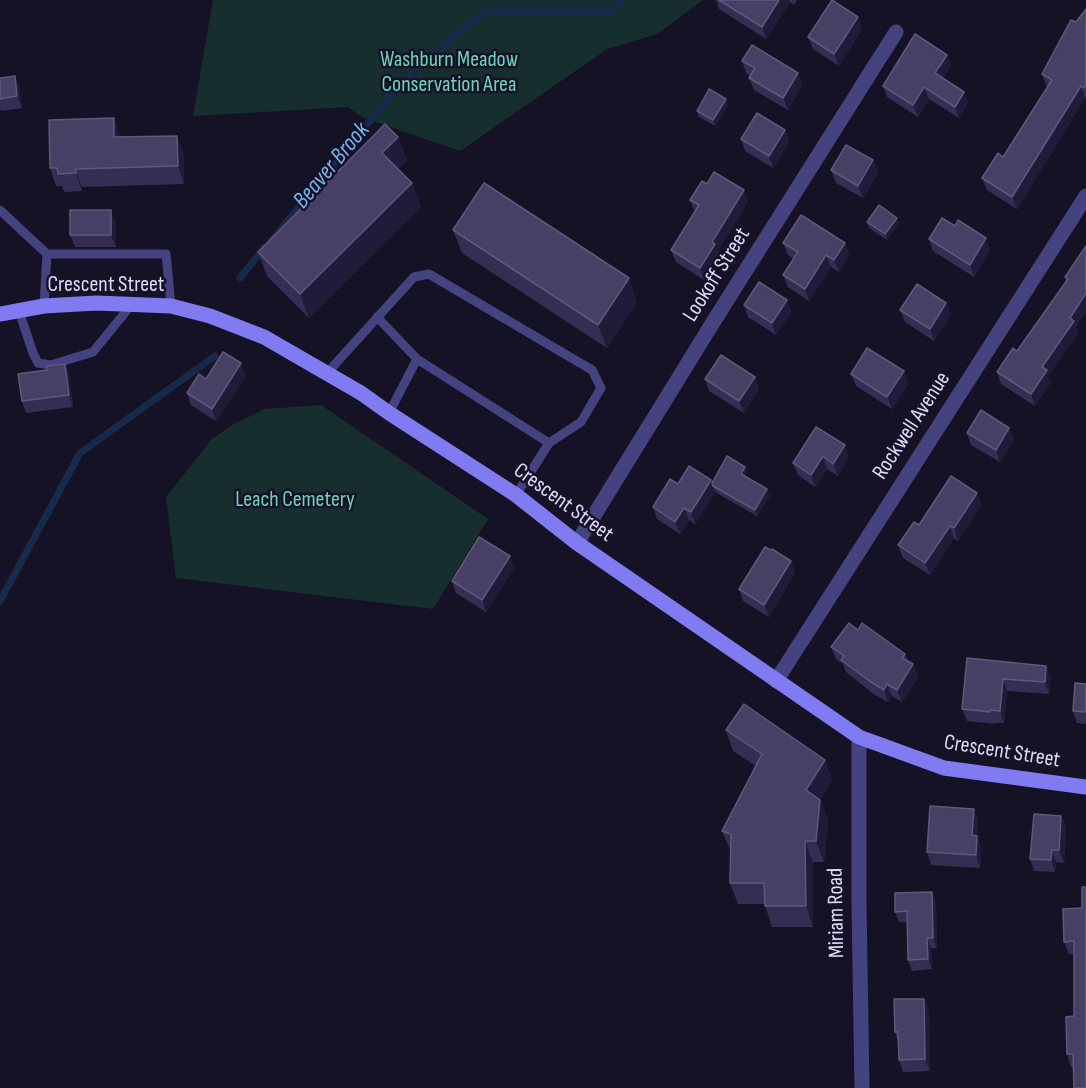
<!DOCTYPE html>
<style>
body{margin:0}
canvas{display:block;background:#161226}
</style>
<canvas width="1086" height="1088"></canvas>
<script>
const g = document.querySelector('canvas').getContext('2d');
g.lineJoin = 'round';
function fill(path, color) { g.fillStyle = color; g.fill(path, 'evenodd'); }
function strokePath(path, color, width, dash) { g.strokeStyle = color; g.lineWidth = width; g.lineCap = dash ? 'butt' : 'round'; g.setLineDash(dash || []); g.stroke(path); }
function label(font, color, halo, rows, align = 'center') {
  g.font = font + ' "Sofia Sans Condensed",sans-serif'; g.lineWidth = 5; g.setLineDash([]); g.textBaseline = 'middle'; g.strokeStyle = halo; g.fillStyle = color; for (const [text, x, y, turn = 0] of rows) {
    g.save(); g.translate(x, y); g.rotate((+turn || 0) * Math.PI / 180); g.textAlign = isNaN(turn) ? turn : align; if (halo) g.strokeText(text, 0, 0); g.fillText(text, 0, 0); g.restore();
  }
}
const green = new Path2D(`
 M213,0H703L657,34L607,49L460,151L362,117L348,107L193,116Z
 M321,405L488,519L433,609L176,578L166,497L212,439L234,424L265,409Z`);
const stream = new Path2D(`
 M272,240L400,84L485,11H614L621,0
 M240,278L264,248
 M0,601L80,453L215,356`);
const service = new Path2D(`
 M0,210L47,254
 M44,306L47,254H166L171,306
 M19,311L33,353L38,363L51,365L93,352L132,304
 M377,317L417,359
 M327,373L414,277L429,274L592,370L601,388L581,422L549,443
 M389,413L417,359L549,443L516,495`);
const minor = new Path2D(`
 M577,543L712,324L896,32
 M776,681L1086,196
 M859,737V905L862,1088`);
const secondary = new Path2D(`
 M0,314L44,306L96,303L171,306L210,316L264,337L361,393L389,413L516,495L577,543L859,737L944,768L1086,787`);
const wall = new Path2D(`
 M716,0H797L794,5L790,2L766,39L719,9Z
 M1086,9V99L1085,98L1017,209L987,190L982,178L1003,157L1047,87L1042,74Z
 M862,29L839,66L813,49L808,37Z
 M947,55L951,66L943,78L964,92L968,103L959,118L929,99L918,117L887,97L883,86Z
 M742,61L798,73L802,85L788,110L754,90L749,78L750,76L746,73Z
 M15,76L19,88L22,108L1,111L0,108V78Z
 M728,105L715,126L699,117L697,111Z
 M785,130L789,142L773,168L745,151L741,139Z
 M120,137L184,154V184L82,187V191L64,192L62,186H56L50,168Z
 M398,137L407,161L398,169L412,183L421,207L309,318L267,276L258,252Z
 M873,160L878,172L863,198L836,183L831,170Z
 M707,184L744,190L748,202L718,251L720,256L704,280L676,262L671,250L695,212L690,200Z
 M867,222L899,224L887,240L869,228Z
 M116,223V247H75L70,235Z
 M453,230L637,302L607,348L462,253Z
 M929,239L990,250L974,277L933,251Z
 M783,243H845L849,255L839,272L831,267L809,301L788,287L783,275L793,259L788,255Z
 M1086,246L1076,327L1078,333L1048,376L1051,382L1035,406L1001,384L997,372L1017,351L1066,281L1065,277Z
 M787,300L791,312L776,335L748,317L744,305Z
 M946,303L951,315L934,341L905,322L900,310Z
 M65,364L69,376L73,407L26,413L22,401L47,370Z
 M904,371L908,384L892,409L856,386L851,374Z
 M246,376L216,421L191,405L187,393L206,379Z
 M705,379L759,389L744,413L709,391Z
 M816,427L849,457L838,476L827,469L815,487L798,475L793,463Z
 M1009,428L1014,440L1000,462L971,445L967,433Z
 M745,467L747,473L745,476L770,496L757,516L715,492L695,524L689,520L680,534L657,519L653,507L711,480L712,483Z
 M977,493L981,505L958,541L954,538L930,575L903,558L898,545L919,525Z
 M791,561L795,573L769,617L743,601L739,589Z
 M514,568L486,612L456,593L452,581Z
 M858,630L905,654L908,661L913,664L918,677L902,702L892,696L888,702L875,695L846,672L843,664L836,659L831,647Z
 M967,658L1046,666L1051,678L1049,694L1007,691L1004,723H995V724L967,721L962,709Z
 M1086,684V724L1077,723L1073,711Z
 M726,730L825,760L832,780L820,800L828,821L824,862H813V927H772L765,906V904H738L730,883L731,852L722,831L756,766L733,751Z
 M974,809L978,821L977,837L981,848L980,868L931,865L927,852Z
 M1061,816L1066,828L1064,863L1056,862L1055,872L1034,871L1030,859Z
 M1086,887L1073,1067H1071L1067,1054L1074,1016V954H1069L1064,942L1082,908Z
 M932,892L936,903L937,948H931L932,969L912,971L908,960L907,922H899L895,912Z
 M924,999L929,1011L930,1071L903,1072L899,1060L898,1042L895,1032Z`);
const shadedWall = new Path2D(`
 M779,0H789L790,2L766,39L762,27Z
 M858,17L862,29L839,66L834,54Z
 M947,55L951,66L939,84L935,73Z
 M798,73L802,85L788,110L783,98Z
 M15,76L19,88L22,108L17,96Z
 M1081,86L1085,98L1017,209L1012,197Z
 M924,87L929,99L918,117L913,105Z
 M964,92L968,103L959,118L955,107Z
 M726,99L728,105L715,126L713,120Z
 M114,118L120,136L121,155L114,137Z
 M785,130L789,142L773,168L769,156Z
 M177,136L184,154V184L178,166Z
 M398,137L407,161L390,177L382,153Z
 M873,160L878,172L863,198L858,186Z
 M75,169L82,187V191L76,173Z
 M412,183L421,207L309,318L300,294Z
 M744,190L748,202L718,251L720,256L704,280L700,268L712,242Z
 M111,210L116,223V247L111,235Z
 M897,218L899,224L887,240L885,234Z
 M986,238L990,250L974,277L970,265Z
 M845,243L849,255L839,272L834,260Z
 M826,255L831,267L809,301L805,289Z
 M629,278L637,302L607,348L598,325Z
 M1086,293V312L1076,327L1078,333L1048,376L1051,382L1035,406L1031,394L1042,367L1070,318Z
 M787,300L791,312L776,335L772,323Z
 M946,303L951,315L934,341L930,329Z
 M241,363L246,376L216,421L212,409Z
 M65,364L69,376L73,407L69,395Z
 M904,371L908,384L892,409L887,397Z
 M755,377L759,389L744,413L739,401Z
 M1009,428L1014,440L1000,462L996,450Z
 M845,445L849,457L838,476L833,464Z
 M823,456L827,469L815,487L811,475Z
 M745,467L747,473L743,480L741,474Z
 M711,480L715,492L695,524L691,512Z
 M767,489L770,496L757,516L755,510Z
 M977,493L981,505L958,541L954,528Z
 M684,508L689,520L680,534L675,522Z
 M950,526L954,538L930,575L925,563Z
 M510,556L514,568L486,612L482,600Z
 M791,561L795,573L769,617L764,605Z
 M913,664L918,677L902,702L897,690Z
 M1046,666L1051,678L1049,694L1045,682Z
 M1003,679L1007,691L1004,723L1000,711Z
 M887,684L892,696L888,702L884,690Z
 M825,760L832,780L813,810L806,790Z
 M820,800L828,821L824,862L816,841Z
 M974,809L978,821L977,837L981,848L980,868L976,855L972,835Z
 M1061,816L1066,828L1064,863L1059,850Z
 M805,841L813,862V927L806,906Z
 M1052,850L1056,862L1055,872L1051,860Z
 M932,892L936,903L937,948L933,938Z
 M927,938L931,948L932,969L928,959Z
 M924,999L929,1011L930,1071L925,1059Z`);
const building = new Path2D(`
 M719,0H779L762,27Z
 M832,0L858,17L834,54L808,37Z
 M1086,9V84L1084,88L1081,86L1012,197L982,178L998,153L1003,157L1052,80L1042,74L1071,20L1076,22Z
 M915,34L947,55L935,73L964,92L955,107L924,87L913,105L883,86Z
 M752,45L798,73L783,98L749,78L755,68L742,61Z
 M15,76L17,96L0,99V78Z
 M709,89L726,99L713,120L697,111Z
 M757,113L785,130L769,156L741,139Z
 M114,118V137L177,136L178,166L75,169L76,173L58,174L57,168H50L49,120Z
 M385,124L398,137L382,153L412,183L300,294L258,252Z
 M846,145L873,160L858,186L831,170Z
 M714,172L744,190L712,242L715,244L700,268L671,250L699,205L690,200L702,181L707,184Z
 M484,183L629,278L598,325L453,230Z
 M879,205L897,218L885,234L867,222Z
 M70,210H111V235H70Z
 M801,215L845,243L834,260L826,255L805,289L783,275L798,252L783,243Z
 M942,218L955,226L958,220L986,238L970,265L929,239Z
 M1086,246V293L1070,318L1074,321L1042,367L1047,370L1031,394L997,372L1013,348L1017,351L1068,279L1065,277Z
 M759,282L787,300L772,323L744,305Z
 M917,284L946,303L930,329L900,310Z
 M867,348L904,371L887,397L851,374Z
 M223,352L241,363L212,409L187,393L199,374L206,379Z
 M721,355L755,377L739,401L705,379Z
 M65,364L69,395L22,401L18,374L47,370V366Z
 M981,410L1009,428L996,450L967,433Z
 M816,427L845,445L833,464L823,456L811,475L793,463Z
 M727,456L745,467L741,474L767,489L755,510L713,486L712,483Z
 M689,466L711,480L691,512L684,508L675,522L653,507L670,479L678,484Z
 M951,476L977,493L954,528L950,526L925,563L898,545L914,522L919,525Z
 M479,537L510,556L482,600L452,581Z
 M765,547L771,550L772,549L791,561L764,605L739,589Z
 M849,623L858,630L862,623L905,654L902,658L913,664L897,690L887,684L884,690L871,682L841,660L844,656L831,647Z
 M967,658L1046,666L1045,682L1003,679L1000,711L990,710V712L962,709Z
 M1075,683L1086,684V712L1073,711Z
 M744,704L825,760L806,790L820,800L816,841H805L806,906H765L764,883H730L731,834L722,831L762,754L726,730Z
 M930,806L974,809L972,835L977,836L976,855L927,852Z
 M1034,814L1061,816L1059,850H1052L1051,860L1030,859Z
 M1082,887H1086V1088H1074L1073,1054H1067L1066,1017L1074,1016V941L1064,942L1063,909L1082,908Z
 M932,892L933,938H927L928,959L908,960L907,911L895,912V893Z
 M894,999H924L925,1059L899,1060L898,1032H895Z`);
const parkNames = [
 ["Washburn Meadow",449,60],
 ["Conservation Area",449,85],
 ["Leach Cemetery",295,500]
];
const streetNames = [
 ["Lookoff Street",717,275,-58],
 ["Crescent Street",106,285],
 ["Rockwell Avenue",912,426,-57],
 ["Crescent Street",563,503,36],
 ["Crescent Street",1002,752,9],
 ["Miriam Road",837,913,-91]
];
const waterNames = [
 ["Beaver Brook",332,166,-50]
];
fill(green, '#162f2e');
strokePath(stream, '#162a4c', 7);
strokePath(service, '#454280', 9);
strokePath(minor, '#454280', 15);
strokePath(secondary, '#807bf1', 15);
fill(wall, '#352d52');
fill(shadedWall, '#211a39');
fill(building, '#474064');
strokePath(building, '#5f587c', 1.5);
label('22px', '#6dd4bc', '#161226', parkNames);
label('22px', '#dfdafb', '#161226', streetNames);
label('italic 24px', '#73b4f0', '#161226', waterNames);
</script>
